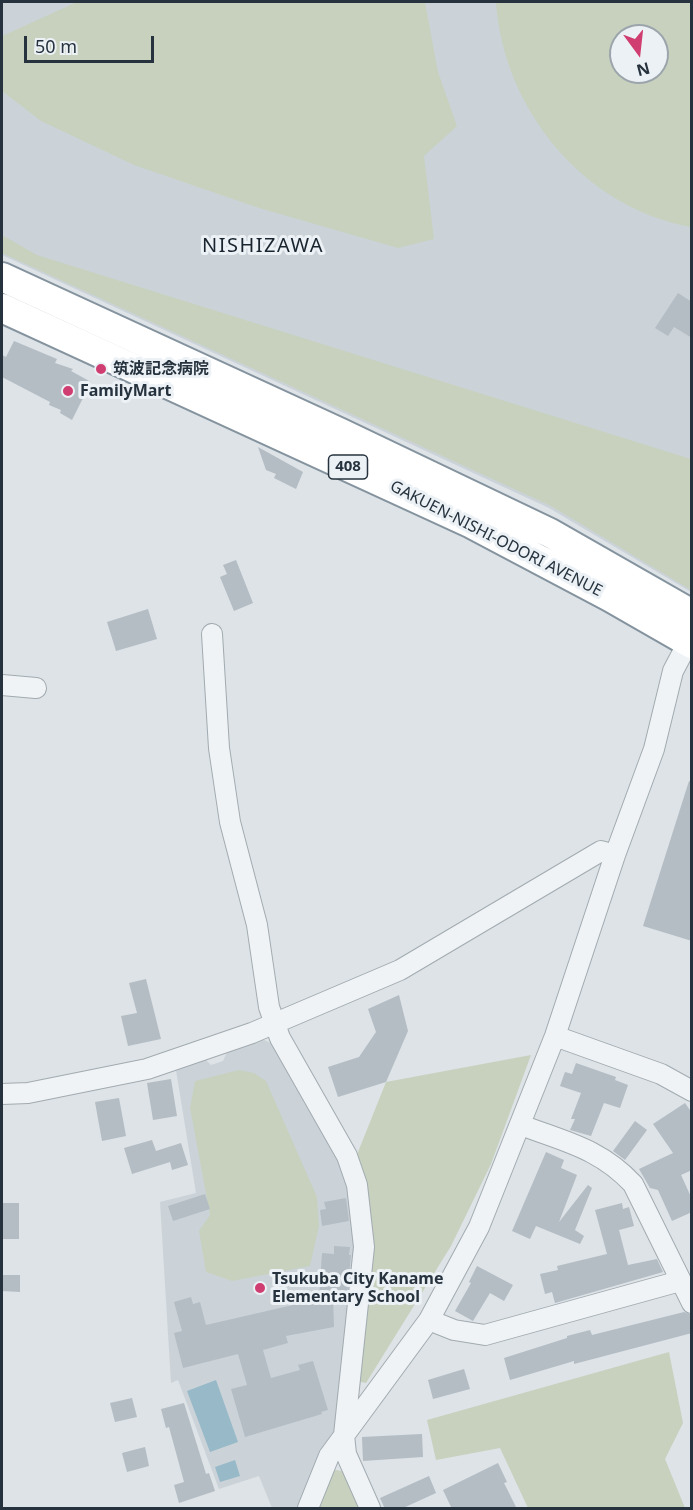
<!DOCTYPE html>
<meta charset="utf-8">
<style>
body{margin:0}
#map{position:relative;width:693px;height:1510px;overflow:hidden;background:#dde3e7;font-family:"Noto Sans",sans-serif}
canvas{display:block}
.frame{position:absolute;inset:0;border:3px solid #26333e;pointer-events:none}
.north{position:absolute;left:609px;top:24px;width:60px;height:60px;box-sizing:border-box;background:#ecf1f5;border:2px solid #9da5ac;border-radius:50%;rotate:165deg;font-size:16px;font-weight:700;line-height:24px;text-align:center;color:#26333e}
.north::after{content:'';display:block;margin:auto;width:21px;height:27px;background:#d03e71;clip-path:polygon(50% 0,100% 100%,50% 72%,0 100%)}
.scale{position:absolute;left:24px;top:36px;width:130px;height:27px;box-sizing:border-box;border:3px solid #26333e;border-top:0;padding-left:8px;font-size:18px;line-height:21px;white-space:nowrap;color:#26333e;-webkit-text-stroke:4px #ecf1f5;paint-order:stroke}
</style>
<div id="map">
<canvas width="693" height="1510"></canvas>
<div class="frame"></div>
<div class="north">N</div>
<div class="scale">50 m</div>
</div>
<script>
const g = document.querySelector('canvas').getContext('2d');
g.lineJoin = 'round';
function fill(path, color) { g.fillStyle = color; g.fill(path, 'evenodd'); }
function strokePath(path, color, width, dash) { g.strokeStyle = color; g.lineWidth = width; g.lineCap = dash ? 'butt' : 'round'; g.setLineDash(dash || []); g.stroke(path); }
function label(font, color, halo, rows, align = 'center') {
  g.font = font + ' "Noto Sans","Noto Sans JP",sans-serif'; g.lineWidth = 6; g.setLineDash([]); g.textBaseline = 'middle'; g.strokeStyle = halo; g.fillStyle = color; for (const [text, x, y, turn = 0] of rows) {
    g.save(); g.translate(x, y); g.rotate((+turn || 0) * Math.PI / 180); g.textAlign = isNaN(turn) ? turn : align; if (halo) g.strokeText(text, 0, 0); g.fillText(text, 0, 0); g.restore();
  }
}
const built = new Path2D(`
 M2,2H691V592L549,508L2,255ZM621,36H657V72H621Z
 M262,1039L275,1045L343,1160L359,1248L336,1428L300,1508H272L259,1476L219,1489L178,1380L171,1383L160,1202L196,1193L176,1070L205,1059L211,1065L223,1061L227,1052Z`);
const green = new Path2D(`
 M77,2H425L438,72L457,126L424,156L434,239L398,248L259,208L134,165L41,121L2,91V36Z
 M496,2H691V227C584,208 503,109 496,2ZM621,36H657V72H621Z
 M2,235L37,255L691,459V590L551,506L2,253Z
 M531,1055L491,1164L451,1246L366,1383L356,1381L354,1162L386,1082Z
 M239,1070L254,1073L266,1081L317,1197L319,1226L310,1266L232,1281L206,1272L199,1231L210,1215L190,1108L195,1081Z
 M669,1352L683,1423L665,1459L685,1508H528L500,1448L436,1460L427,1420Z
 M337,1470L345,1472L365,1508H316L331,1471Z`);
const water = new Path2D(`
 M216,1380L238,1442L210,1452L187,1391Z
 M235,1460L240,1476L220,1482L215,1467Z`);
const building = new Path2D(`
 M678,293L692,302V338L674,327L668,336L655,328Z
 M14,341L57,359L55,363L73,369L71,371L91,382L72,420L60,413L61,410L49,405L50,402L2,377V355L6,357Z
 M258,447L303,472L296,489L274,478L276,474L266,470Z
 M236,560L253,603L234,611L220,577L227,574L223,565Z
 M148,609L157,639L116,651L107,622Z
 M689,781L692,782V941L643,926Z
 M146,979L161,1039L128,1046L121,1016L137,1013L129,983Z
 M399,995L408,1031L386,1082L338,1097L328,1067L359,1057L376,1032L368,1009Z
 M576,1063L616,1077L615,1080L628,1085L620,1108L604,1103L591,1136L570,1130L575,1119H571L581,1093L560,1086L565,1072L572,1074Z
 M171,1079L177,1116L153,1120L147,1083Z
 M119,1098L126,1136L102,1141L95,1102Z
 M685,1103L692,1113V1170L681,1175L692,1199V1212L672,1221L658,1190L650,1188L639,1169L673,1153L653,1124Z
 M635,1121L647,1130L625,1160L613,1151Z
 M152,1140L156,1151L181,1143L188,1165L172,1170L170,1162L132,1174L124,1148Z
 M546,1152L564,1160L561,1168L577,1175L559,1222L588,1185L592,1188L575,1230L584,1236L580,1244L536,1226L530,1239L512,1231Z
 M205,1194L210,1209L173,1221L168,1206Z
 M346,1198L349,1221L322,1226L320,1210L326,1209L324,1202Z
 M2,1203H19V1239H2Z
 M622,1203L623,1209L629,1207L634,1226L619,1230L628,1265L657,1259L663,1272L555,1303L552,1292L545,1294L540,1274L558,1270L557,1266L607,1254L595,1210Z
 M334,1246L350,1247L349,1255H351L347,1296L333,1295L334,1327L286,1336L288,1343L263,1350L271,1378L300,1370L298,1365L313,1361L328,1410L321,1412L322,1414L245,1437L231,1389L247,1385L238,1354L183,1368L174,1333L182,1331L174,1302L191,1297L193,1304L200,1302L206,1325L319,1299L322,1253L334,1254Z
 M477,1266L513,1285L504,1301L490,1293L473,1321L455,1311L471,1283L469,1282Z
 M2,1275H20V1292L2,1291Z
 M684,1312L692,1315V1333L574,1364V1361L510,1380L504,1358L567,1338V1336L590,1330L592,1335Z
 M464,1369L470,1389L433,1399L428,1380Z
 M132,1398L137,1417L115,1422L110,1403Z
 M184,1403L206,1474L209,1473L215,1491L179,1503L174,1485L184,1482L169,1427L166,1428L161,1409Z
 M422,1434L423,1457L363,1461L362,1437Z
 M145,1447L149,1466L127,1472L122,1453Z
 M498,1463L507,1482L504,1483L517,1509H452L443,1490Z
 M429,1476L436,1493L401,1509H385L380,1498Z`);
const minor = new Path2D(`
 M212,634L219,748L230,822L257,925L269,1007L280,1038L347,1156L357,1185L364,1247L344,1435L346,1454L370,1508
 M2,685L36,688
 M555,1036L661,1074L692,1091
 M2,1094L28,1093L147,1069L252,1033L400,970L601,851L615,855
 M521,1125C565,1142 599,1148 633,1184L692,1303
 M429,1320L454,1330L485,1335L680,1281
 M308,1508L329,1456L429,1320L479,1227L555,1036L615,855L654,749L673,671L692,635`);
const highway = new Path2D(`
 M2,277L341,433L550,533L692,614
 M2,308L472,524L610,597L692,644`);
const markers = [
 [101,369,6,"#d03e71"],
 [68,391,6,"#d03e71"],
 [260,1288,6,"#d03e71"]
];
const shields = [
 [348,467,39]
];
const shieldNames = [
 ["408",348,467]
];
const poiNames = [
 ["筑波記念病院",113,369],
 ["FamilyMart",80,391],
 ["Tsukuba City Kaname",272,1279],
 ["Elementary School",272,1297]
];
const streetNames = [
 ["GAKUEN-NISHI-ODORI AVENUE",496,539,27]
];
const quarterNames = [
 ["NISHIZAWA",263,246]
];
fill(built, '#cbd3d9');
fill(green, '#c7d1be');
fill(water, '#97b9c8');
fill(building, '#b4bdc4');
strokePath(minor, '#a2abb1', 22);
strokePath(highway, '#84939e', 32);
strokePath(minor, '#eff3f5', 20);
strokePath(highway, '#fff', 28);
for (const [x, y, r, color] of markers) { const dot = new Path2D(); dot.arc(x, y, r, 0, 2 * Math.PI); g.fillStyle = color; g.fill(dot); strokePath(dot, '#ecf1f5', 2); }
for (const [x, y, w] of shields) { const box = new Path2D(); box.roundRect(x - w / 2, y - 12, w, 24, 4.5); g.fillStyle = '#ecf1f5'; g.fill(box); strokePath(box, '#26333e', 1.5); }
label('bold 15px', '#26333e', null, shieldNames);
label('bold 16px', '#26333e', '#ecf1f5', poiNames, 'left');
label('16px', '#26333e', '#ecf1f5', streetNames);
g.letterSpacing = '1.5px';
label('20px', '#19242e', '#ecf1f5', quarterNames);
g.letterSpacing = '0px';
</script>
